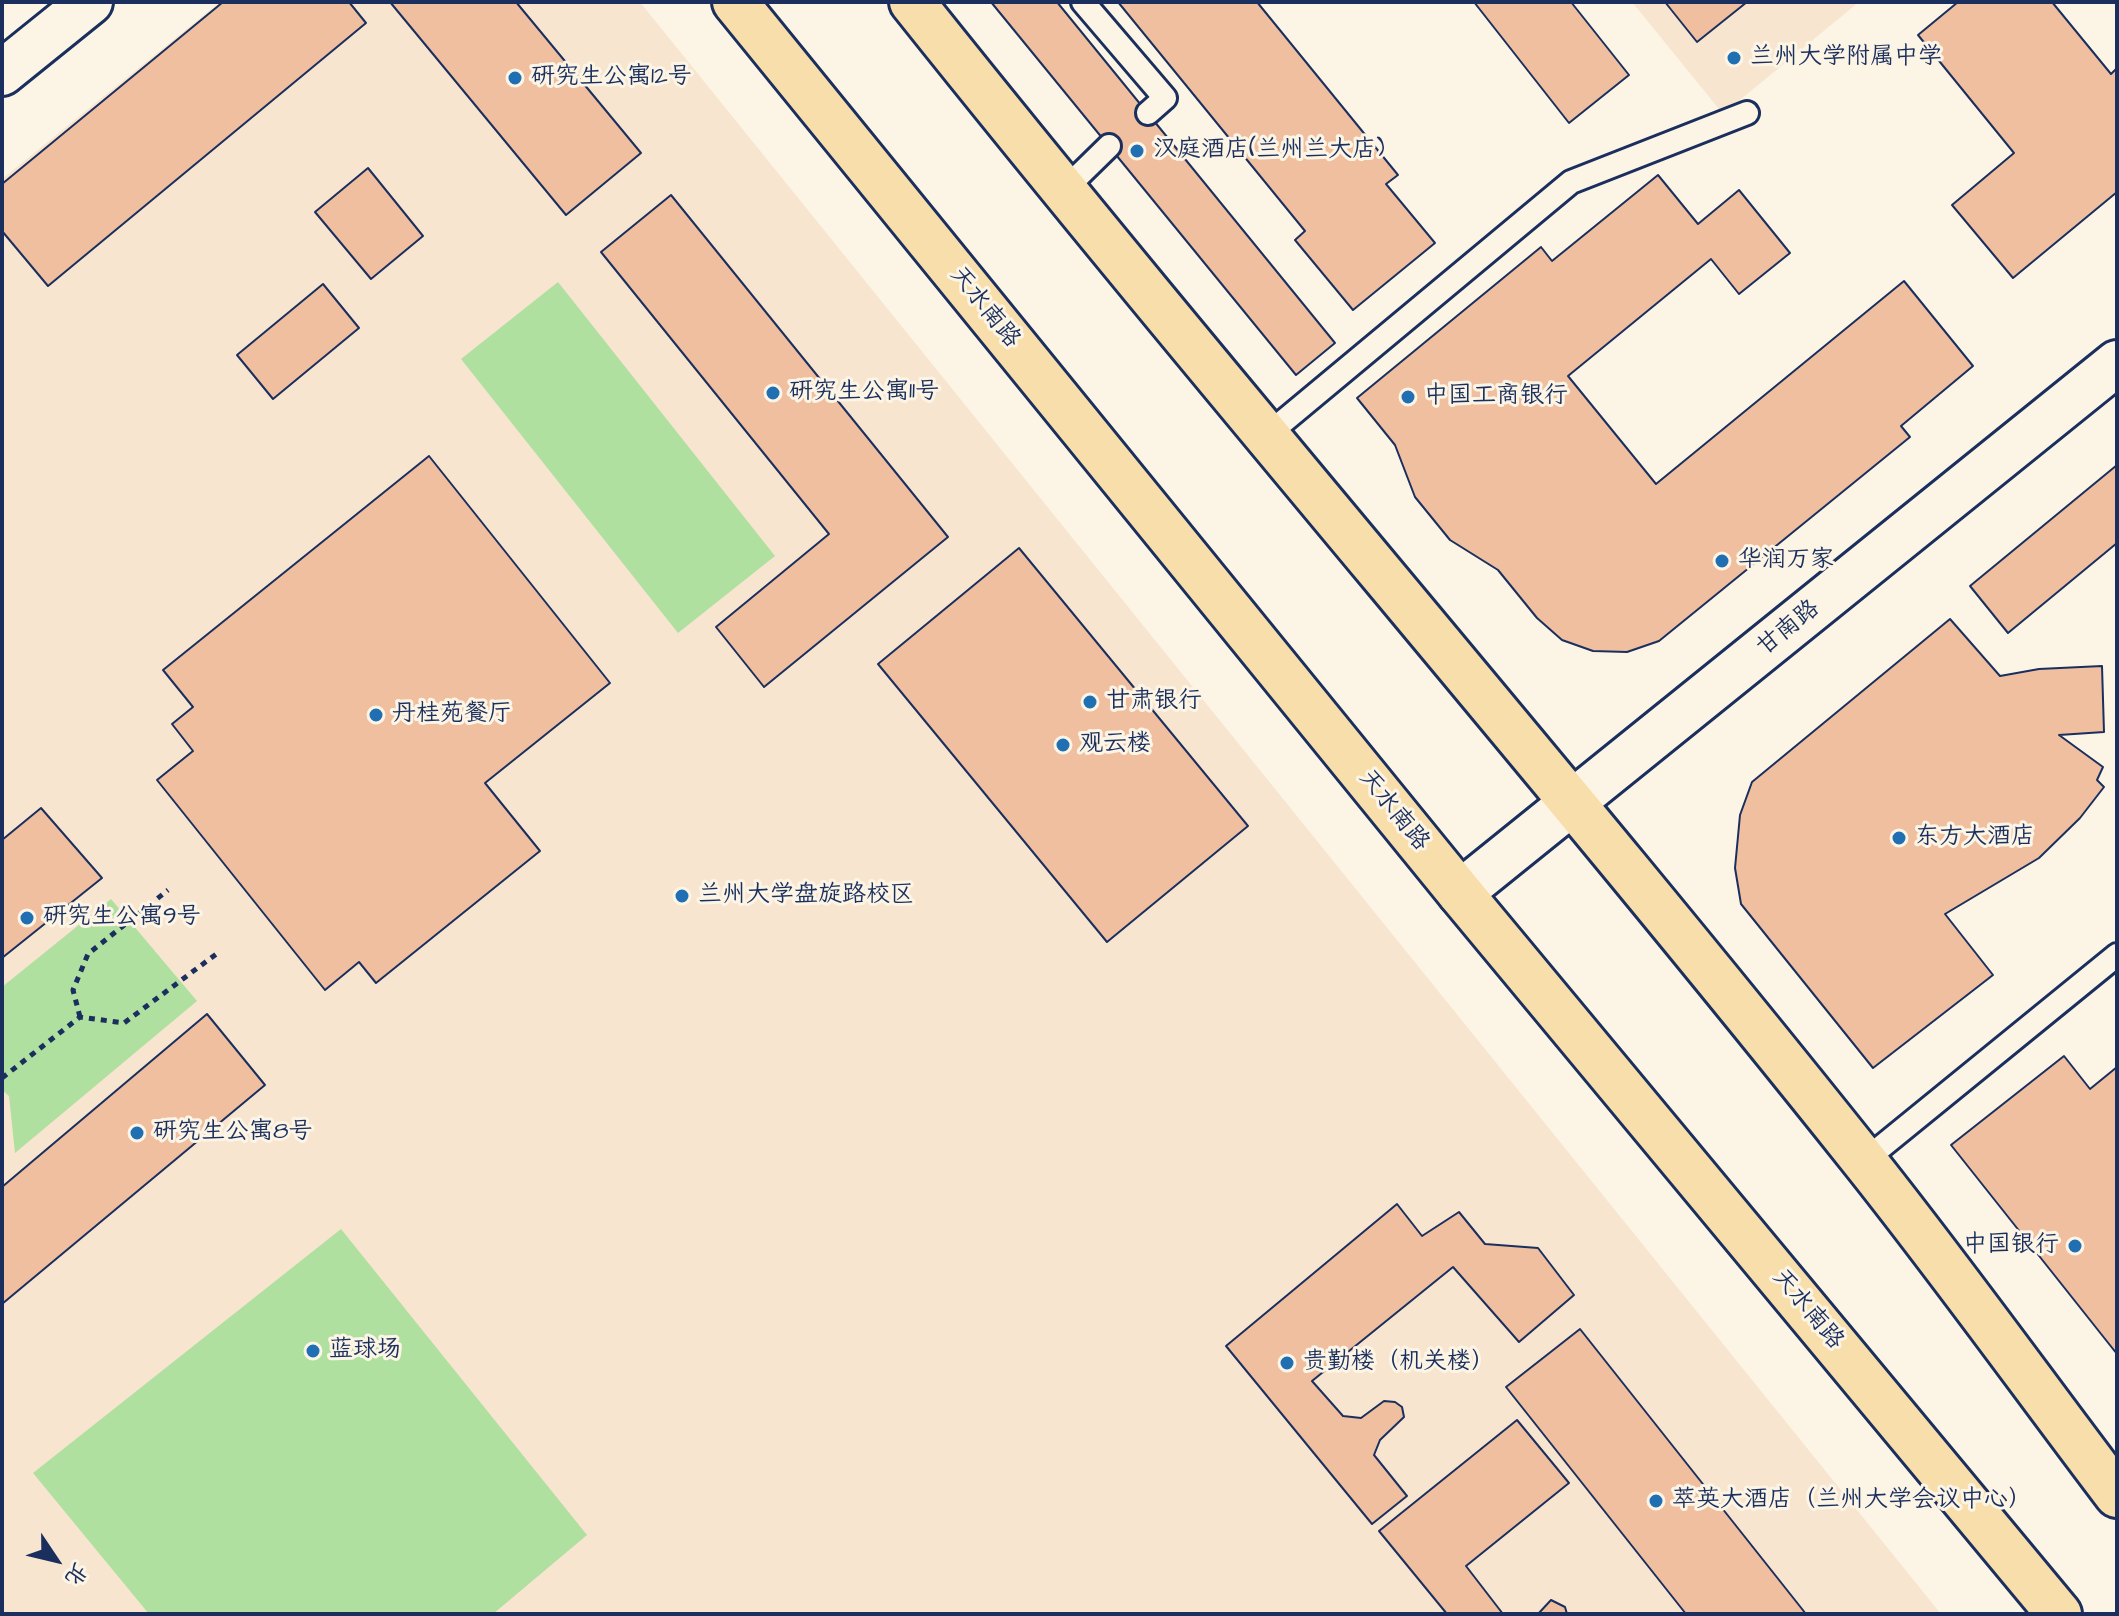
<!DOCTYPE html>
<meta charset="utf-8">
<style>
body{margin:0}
#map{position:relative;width:2119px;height:1616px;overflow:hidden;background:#fcf5e5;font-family:"Architects Daughter","LXGW WenKai TC",sans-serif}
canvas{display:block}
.frame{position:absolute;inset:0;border:4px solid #1b2f5e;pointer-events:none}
.north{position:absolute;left:16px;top:1520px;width:80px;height:80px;-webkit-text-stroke:6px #fcf5e5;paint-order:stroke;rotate:125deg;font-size:22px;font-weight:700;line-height:32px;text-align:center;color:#1b2f5e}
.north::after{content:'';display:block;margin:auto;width:28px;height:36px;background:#1b2f5e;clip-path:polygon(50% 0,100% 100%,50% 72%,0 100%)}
</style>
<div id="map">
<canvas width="2119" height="1616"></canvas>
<div class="frame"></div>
<div class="north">北</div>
</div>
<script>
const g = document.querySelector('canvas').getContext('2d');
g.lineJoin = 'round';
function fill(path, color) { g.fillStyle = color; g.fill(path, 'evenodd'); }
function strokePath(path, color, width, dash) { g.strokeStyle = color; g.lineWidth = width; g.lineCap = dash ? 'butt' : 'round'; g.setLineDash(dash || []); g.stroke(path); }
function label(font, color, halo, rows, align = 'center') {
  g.font = font + ' "Architects Daughter","LXGW WenKai TC",sans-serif'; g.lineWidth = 6; g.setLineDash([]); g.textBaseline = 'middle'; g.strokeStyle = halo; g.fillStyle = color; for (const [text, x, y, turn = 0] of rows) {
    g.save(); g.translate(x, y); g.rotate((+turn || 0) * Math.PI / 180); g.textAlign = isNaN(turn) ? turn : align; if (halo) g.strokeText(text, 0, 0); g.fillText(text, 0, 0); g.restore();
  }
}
const built = new Path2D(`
 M220,2H640L1941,1614H2V179Z
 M1632,2H1859L1723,114Z`);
const green = new Path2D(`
 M558,282L775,556L678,633L461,359Z
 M111,899L197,1001L15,1153L9,1096L2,1090V987Z
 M341,1229L587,1535L493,1614H149L33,1473Z`);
const building = new Path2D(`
 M223,2H349L366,23L48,286L2,231V184Z
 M390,2H516L641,153L566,215Z
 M991,2H1057L1335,343L1296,375Z
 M1118,2H1257L1398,175L1386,184L1435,243L1353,310L1295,240L1305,231Z
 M1474,2H1571L1629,75L1569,123Z
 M1665,2H1747L1697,42Z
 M1958,2H2052L2111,74L2117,68V192L2013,278L1952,205L2014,153L1918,35Z
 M368,168L423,236L371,279L315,212Z
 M1658,175L1698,224L1739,190L1790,253L1739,294L1711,259L1568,376L1656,484L1904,281L1973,366L1901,426L1910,437L1659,641L1627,652L1593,651L1562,640L1537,618L1498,570L1450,540L1415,497L1395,445L1357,398L1541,247L1552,261Z
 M671,195L948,537L764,687L716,627L829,534L601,252Z
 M323,284L359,328L273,399L237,355Z
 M429,456L610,683L485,783L540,851L376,983L359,962L325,990L157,780L193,751L172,724L193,707L163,670Z
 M2117,465V543L2008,633L1970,586Z
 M1019,548L1248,826L1107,942L878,664Z
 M1950,619L2000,676L2039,669L2102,666L2104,732L2059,735L2103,767L2097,780L2104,787L2080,818L2039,858L1945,914L1993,975L1873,1068L1741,904L1735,868L1740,815L1752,782Z
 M41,808L102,878L2,958V840Z
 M207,1014L265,1085L2,1304V1187Z
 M2064,1056L2090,1089L2117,1067V1354L1951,1145Z
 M1397,1204L1422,1236L1459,1212L1485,1244L1538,1248L1574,1295L1519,1342L1453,1267L1312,1381L1343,1416L1361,1418L1384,1401L1395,1402L1402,1407L1404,1417L1380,1440L1374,1455L1407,1496L1372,1524L1226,1346Z
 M1580,1329L1806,1614H1686L1506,1387Z
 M1517,1420L1569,1483L1466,1566L1503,1614H1447L1379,1531Z
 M1551,1600L1565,1607L1567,1614H1538Z`);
const path = new Path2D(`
 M80,1017L73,990L88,954L168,890
 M2,1078L80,1017L124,1023L219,952`);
const lane = new Path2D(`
 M1083,2L1165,98L1148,113
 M1063,191L1109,146
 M1267,435L1571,182L1747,113
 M1864,1161L2117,955`);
const secondary = new Path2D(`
 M2,73L90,2
 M1460,893L2117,363`);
const primary = new Path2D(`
 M735,2L1460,893L2059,1614
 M912,2C1223,392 1550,767 1861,1157C1949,1267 2032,1383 2117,1495`);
const markers = [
 [1734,58,8,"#1f6fb2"],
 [515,78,8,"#1f6fb2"],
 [1137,151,8,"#1f6fb2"],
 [773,393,8,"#1f6fb2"],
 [1408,397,8,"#1f6fb2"],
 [1722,561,8,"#1f6fb2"],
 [1090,702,8,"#1f6fb2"],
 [376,715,8,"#1f6fb2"],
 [1063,745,8,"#1f6fb2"],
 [1899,838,8,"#1f6fb2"],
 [682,896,8,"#1f6fb2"],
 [27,918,8,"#1f6fb2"],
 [137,1133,8,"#1f6fb2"],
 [2075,1246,8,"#1f6fb2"],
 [313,1351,8,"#1f6fb2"],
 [1287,1363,8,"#1f6fb2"],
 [1656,1501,8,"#1f6fb2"]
];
const poiNames = [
 ["兰州大学附属中学",1750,58],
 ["研究生公寓12号",531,78],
 ["汉庭酒店(兰州兰大店)",1153,151],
 ["研究生公寓11号",789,393],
 ["中国工商银行",1424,397],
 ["华润万家",1738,561],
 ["甘肃银行",1106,702],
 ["丹桂苑餐厅",392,715],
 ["观云楼",1079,745],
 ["东方大酒店",1915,838],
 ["兰州大学盘旋路校区",698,896],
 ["研究生公寓9号",43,918],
 ["研究生公寓8号",153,1133],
 ["中国银行",2059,1246,"right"],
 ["蓝球场",329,1351],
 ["贵勤楼（机关楼）",1303,1363],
 ["萃英大酒店（兰州大学会议中心）",1672,1501]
];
const streetNames = [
 ["天水南路",984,308,51],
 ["甘南路",1789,629,-39],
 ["天水南路",1393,811,51],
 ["天水南路",1807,1310,50]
];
fill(built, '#f8e5d0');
fill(green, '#b0e0a0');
fill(building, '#efbf9f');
strokePath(building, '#1b2f5e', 2);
strokePath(lane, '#1b2f5e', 28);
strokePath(secondary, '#1b2f5e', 50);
strokePath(primary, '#1b2f5e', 50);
strokePath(path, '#1b2f5e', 5, [6, 6]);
strokePath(lane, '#fcf5e5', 22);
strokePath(secondary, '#fcf5e5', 44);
strokePath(primary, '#f8deab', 44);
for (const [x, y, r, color] of markers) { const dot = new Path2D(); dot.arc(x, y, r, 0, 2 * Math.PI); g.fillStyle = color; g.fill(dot); strokePath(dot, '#fcf5e5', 3); }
label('24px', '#1b2f5e', '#fcf5e5', poiNames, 'left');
label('24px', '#1b2f5e', '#fcf5e5', streetNames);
</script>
